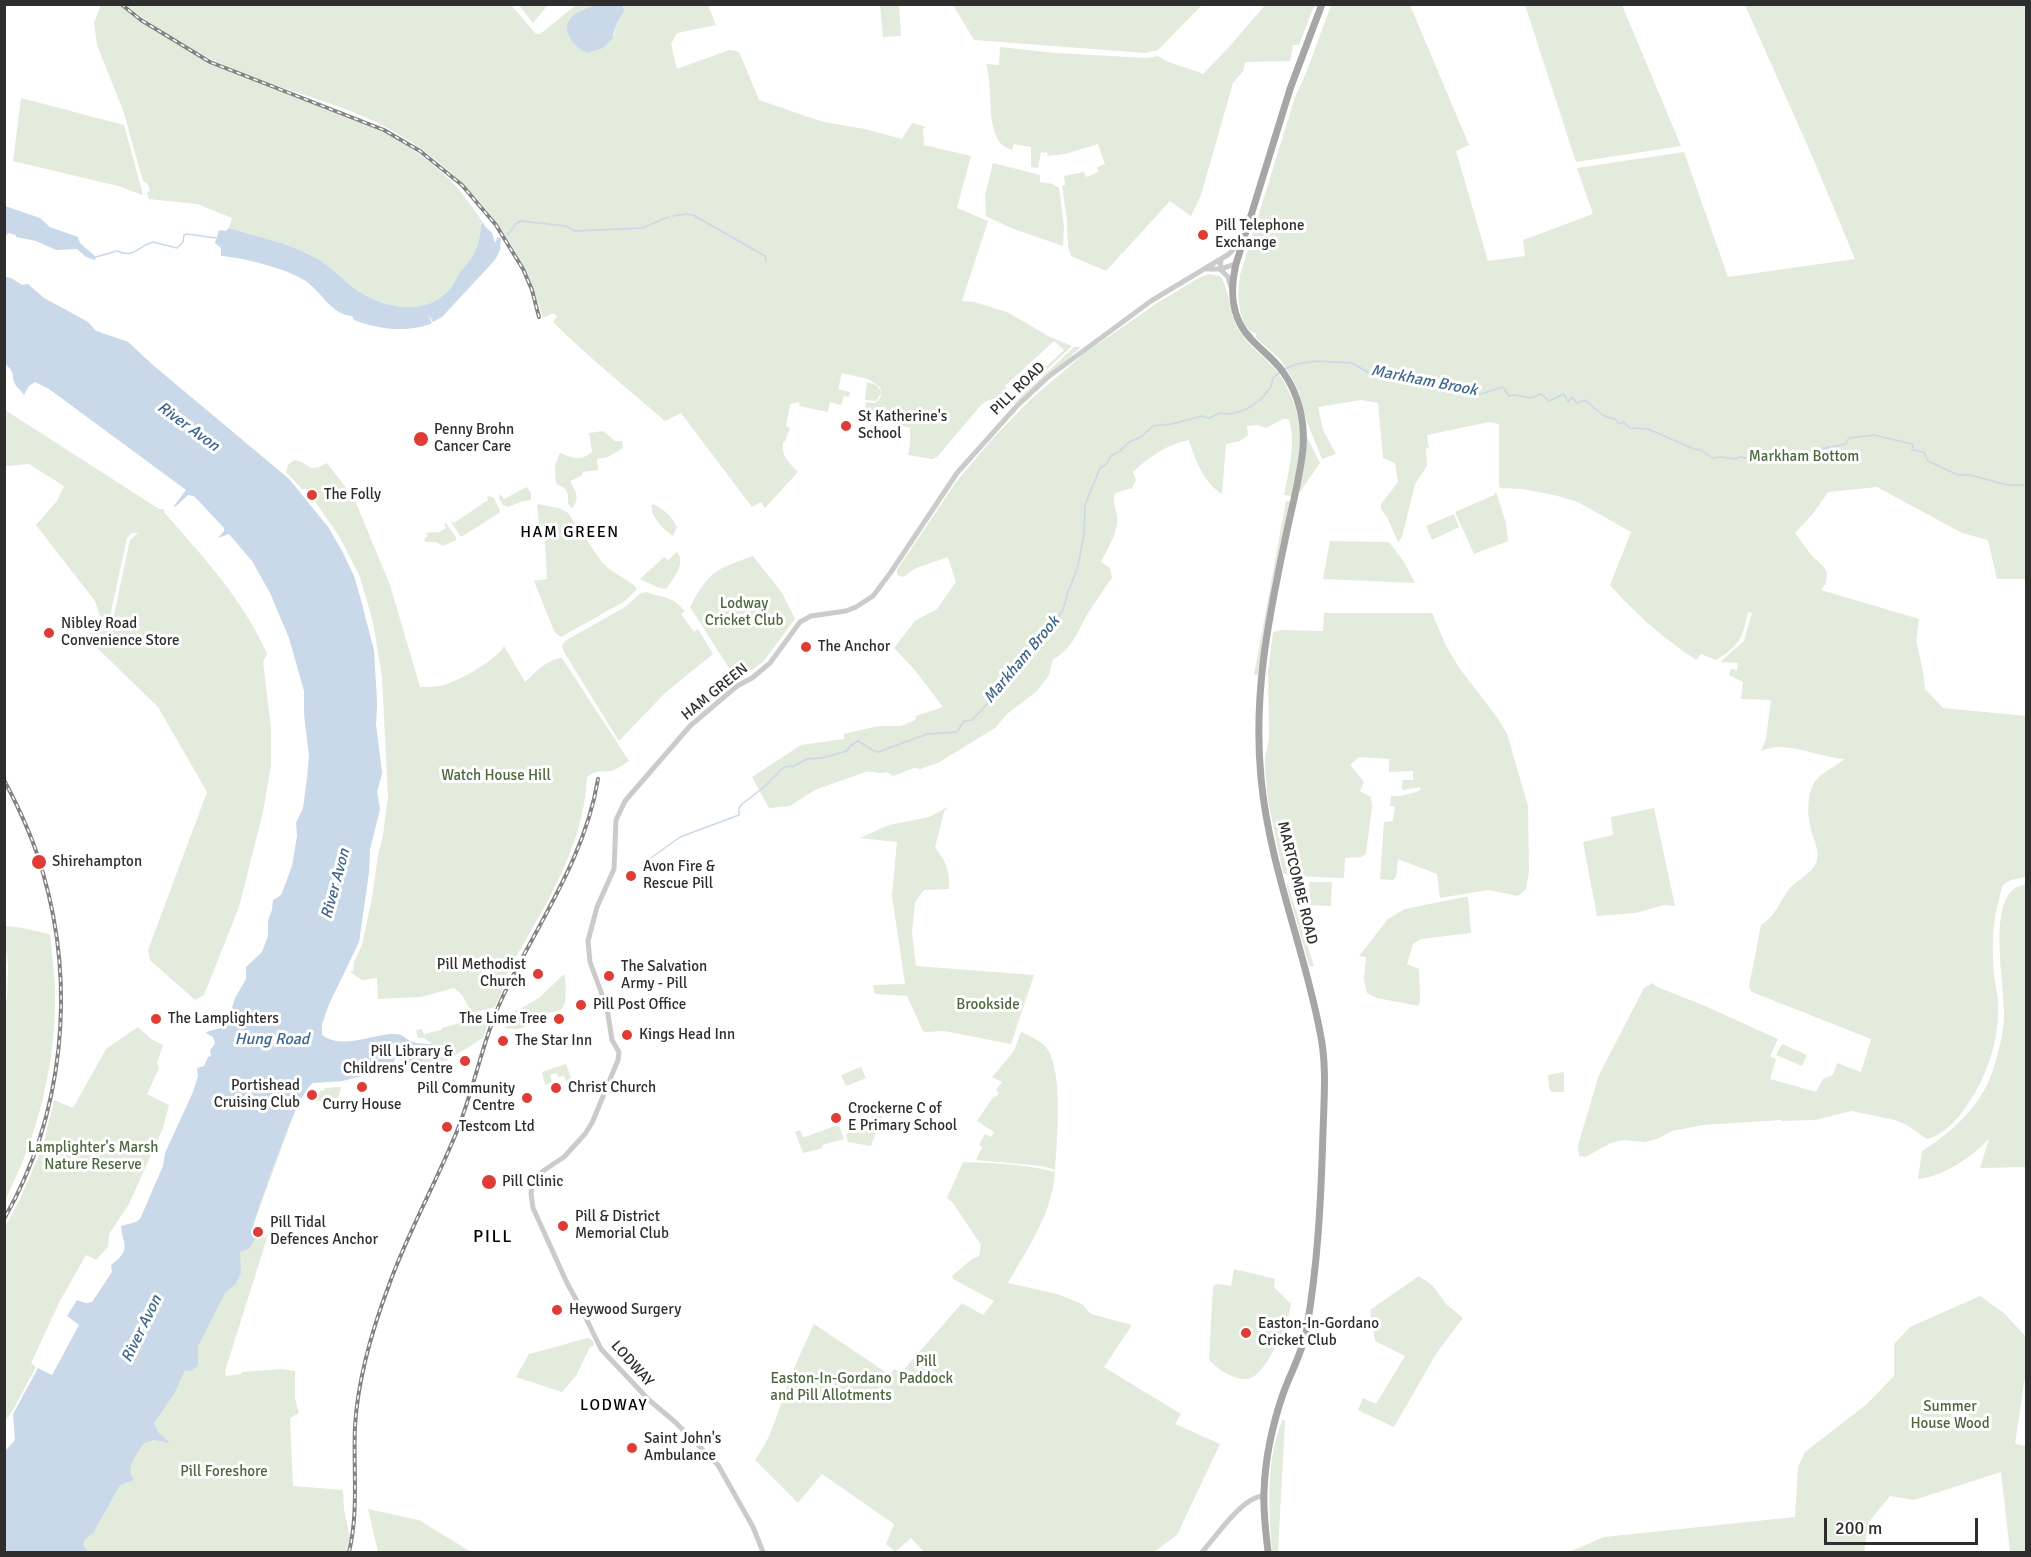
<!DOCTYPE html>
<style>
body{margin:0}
#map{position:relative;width:2031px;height:1557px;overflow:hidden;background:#fff;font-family:Signika,sans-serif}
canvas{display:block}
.frame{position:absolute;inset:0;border:6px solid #2e2e2e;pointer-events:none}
.scale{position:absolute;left:1824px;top:1518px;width:154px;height:27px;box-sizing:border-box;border:3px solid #2e2e2e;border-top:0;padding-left:8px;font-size:18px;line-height:21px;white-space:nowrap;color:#2e2e2e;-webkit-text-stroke:4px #fff;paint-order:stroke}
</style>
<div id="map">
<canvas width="2031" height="1557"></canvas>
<div class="frame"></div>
<div class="scale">200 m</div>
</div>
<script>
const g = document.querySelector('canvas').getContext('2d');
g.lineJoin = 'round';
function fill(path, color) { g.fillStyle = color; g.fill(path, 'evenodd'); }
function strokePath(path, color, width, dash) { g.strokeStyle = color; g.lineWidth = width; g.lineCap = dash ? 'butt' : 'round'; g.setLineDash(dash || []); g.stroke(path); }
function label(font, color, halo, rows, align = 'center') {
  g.font = font + ' Signika,sans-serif'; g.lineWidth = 6; g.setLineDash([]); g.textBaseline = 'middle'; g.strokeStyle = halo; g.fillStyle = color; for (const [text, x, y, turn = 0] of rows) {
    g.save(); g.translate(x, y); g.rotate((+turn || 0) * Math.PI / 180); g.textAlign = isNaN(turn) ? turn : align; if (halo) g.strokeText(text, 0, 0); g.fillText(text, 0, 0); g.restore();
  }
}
const green = new Path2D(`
 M1266,4L1316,5L1312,11L1299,45H1293L1290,61L1245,62L1243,71L1233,83L1201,195L1191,216L1170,201L1106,271L1071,256L1068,247L1067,220L1062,186L1065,185L1064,176L1084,172L1086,177L1099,172L1097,167L1105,164L1098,144L1065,154L1047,156L1048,153L1041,152L1038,168L1031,167V147L1014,144L1012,150C982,142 995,88 986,64L999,65L1000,47L1056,53L1147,58L1158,56C1171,65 1187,67 1203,74L1229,47Z
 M101,5H119L134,17L176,44L220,67L374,127C406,143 437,164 460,191C469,202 477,214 485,225H481C480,237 478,249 470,260C467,265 462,269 459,274C456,280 454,285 449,290C426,316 386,309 360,292C343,280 330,265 312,256C286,242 257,237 229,228L232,218L197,204L149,199L147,193L150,190L147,183L143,181L123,110L97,45L94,23Z
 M126,5H511L536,34H540L576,5H599L578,13L614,36L617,23L624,7L623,5H708L716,25L677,33L671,44L677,69L729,50L737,51L740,54L759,100L823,122L865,129L902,139L912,123L926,127L923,129L924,145L971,156L957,208L988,221L962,301L974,302L1007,312L1050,337L1072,346L1010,404L1003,401L1011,394L1015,396L1064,350L1054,341L1005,386L1007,389L998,397L987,401L982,404L937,457L932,459L908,455L910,444V428L880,420L882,409L877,413L875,422L863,419L866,402L875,403C882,398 882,394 880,387L868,379L842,373L838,389L850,392L849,397L844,396L841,405L830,402L828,412L799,406L800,402L790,404L786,426L790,428L785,441L783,443C781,457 790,463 798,472L765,508L761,502L752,507L681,413L665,421C627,388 588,357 553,322L557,316L553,313L543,318C520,233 455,161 376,122C338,104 296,93 256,79C210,61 165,36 126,5Z
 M519,5H548L533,23Z
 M880,5H899L901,36L883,37Z
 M953,5H1202L1158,50L1145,53L974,40Z
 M1331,5H1410L1469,145L1456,151L1488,261L1525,256L1523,240L1593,214L1577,168L1684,152L1728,277L1855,259L1813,158L1745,5H2026V579H1997L1988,540L1962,533L1877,487L1828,492L1812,515L1795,533L1812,556L1824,567L1827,573L1826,583L1821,590L1919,619L1916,641L1923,671L1925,689L1943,708L2026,716V877L2011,880L2003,885C1992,920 1992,940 1994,976C1995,985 1998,994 1998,1003C2000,1041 1985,1082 1963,1111C1955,1122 1941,1136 1927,1139L1907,1125L1895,1120L1852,1111L1815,1120L1781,1121V1120L1703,1125L1672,1131L1657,1139L1645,1142L1622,1140L1611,1143L1585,1157L1579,1156L1578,1145L1599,1075L1644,988L1653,983L1657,987L1705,1006L1778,1039L1770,1056L1776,1059L1770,1079L1816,1092L1823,1079L1833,1075L1837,1063L1861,1072L1871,1039L1752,992L1749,987L1761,925C1775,916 1778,905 1787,892C1794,881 1811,875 1816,863C1820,854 1816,845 1813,836C1807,821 1805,790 1818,778C1825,771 1836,766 1845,759C1819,758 1785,739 1761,751L1766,739L1771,700L1741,699L1743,682L1729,675L1731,669L1737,670L1738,663L1720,662L1744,641L1752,613L1748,612C1742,638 1741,645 1716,660L1701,654L1696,660C1661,636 1638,616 1610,585L1631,532L1578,502L1554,495L1522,489L1500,488L1499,485V424L1489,422L1427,435L1429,449L1426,447L1427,466L1415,484L1402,537L1398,542L1388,519L1381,509V504L1398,482L1395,463L1383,458L1378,403L1361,400L1318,407L1323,430L1336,454L1322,459L1307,422L1299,392L1292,378L1280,359L1255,337L1257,334L1250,331L1244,323L1240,310L1238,295L1240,275L1295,97L1306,73Z
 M1525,5H1622L1681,146L1576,162Z
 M21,98L124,125L143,195L118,186L13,161Z
 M993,163L1040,175V182L1053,184L1054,186L1059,187L1064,227L1063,246L1011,228L986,216L985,195Z
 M1209,274L1220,276C1231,292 1228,314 1240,332C1249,346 1264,356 1275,369C1293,391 1302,422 1301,451C1300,466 1295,482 1292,496L1284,495C1289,469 1296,444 1289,419H1283L1266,428L1258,425L1247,426L1248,435L1240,441L1226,444L1222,494C1204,483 1195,460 1189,440C1166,445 1150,456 1133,472L1136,480L1132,488L1115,493C1112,505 1116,505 1117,516C1119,531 1108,548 1101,562L1110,568L1112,578C1104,588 1097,600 1090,610C1079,627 1073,650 1053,659L1049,675L1037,691L1007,714L995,728L938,763L920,769L914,768L893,776L887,772C875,775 874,770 865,772L815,790L790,806L769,808L752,777L801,745L844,739V734L878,726H901L915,720L916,716L943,707L914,669L894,648L915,621L937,609L956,582L948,557L916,568L903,577L897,575V570L956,482L995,436L1032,398L1085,353L1160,301C1177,293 1192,279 1209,274Z
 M4,277L11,278L22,285L28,284L44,298L88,322L96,331L128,342L154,366L289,479L328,527L342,551L354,576L374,651L377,703L376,725L382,773L377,792L380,809L370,849L369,872L359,942L329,1004L322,1024V1035C342,1050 370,1035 392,1034C406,1034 403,1039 413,1042C418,1044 425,1044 432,1044L424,1038H418L416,1030L422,1029L424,1034L441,1030L442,1028L487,1015H491L483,1038L446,1061L442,1062L439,1060L414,1066V1063L400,1060L396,1056L394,1060V1065L390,1066V1069L342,1081L313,1083L309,1085L298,1103L253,1226L256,1234L265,1238L267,1234L268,1235L225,1371L226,1376L241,1374L242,1372L281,1369L295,1371V1399L299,1413L290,1418L293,1486L343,1490L344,1509L350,1538L346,1552H81L68,1534L315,1051L372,686Z
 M1074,347H1081L1018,403L1013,404Z
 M867,382C875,384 879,385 881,393L876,401L865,400Z
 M5,410L159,509H163L165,511L164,512C203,557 243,599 267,654L263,662L271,728V765L263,812L239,907L204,995L195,1000L150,960L148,950L207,792L158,707L89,640L81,638L87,634L111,629L130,540L138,533H132L127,538L108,626L104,627L95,601L36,525L57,501L64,486L29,464L7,466L5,465Z
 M603,431L615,441H622L623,448L608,457L597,459L598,470L583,472L581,476L570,481C575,491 581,498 572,508L568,504V495L565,488L556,484L555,465L560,453C573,458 580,462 592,452L589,433Z
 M1306,435L1320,463L1300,492H1299Z
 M294,460C311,462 305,475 327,463L354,498L390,585L420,687C426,687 433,687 439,686C456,683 496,661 504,646L525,682C535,673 547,659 562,658L629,761C624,764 616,770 611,771C601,772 596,770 587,777C584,851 539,914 505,977L508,978L495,1007L472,1013L462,995L454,988L421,997L378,999L377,978L362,980L350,972L353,971L354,962L362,945L372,898L378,855L383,835L388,796L382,677L373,622L360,577L339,536L316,503L315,493L308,489H302L286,472L288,465Z
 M527,487L531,493V500L523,501L508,507L503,505L499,499L500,494L504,499Z
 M1496,492L1506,523L1508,541L1474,554L1455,512L1494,495Z
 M489,496L494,498L500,510L499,513L463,536H460L450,520L454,523L488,500L487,497Z
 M1286,501H1291L1258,674L1256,675L1254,674L1256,664Z
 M537,504L559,508L568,513L601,561L609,569L634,585L637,589L625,601L561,637L558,635L554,631L534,581L547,579L544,526H539Z
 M652,504C664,509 671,515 677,527L673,536C664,530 649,516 652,504Z
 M1454,514L1459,527L1432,540L1426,526Z
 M446,523L456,537V540L443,546L436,542H426L424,539L428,536L426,533L436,532L438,533L446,528L444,524Z
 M1330,541L1389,542L1404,562L1415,583L1323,579Z
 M677,552C686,564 674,578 666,589L657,587L640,579L664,557L668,560Z
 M753,556L782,593L795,619L763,662L740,679H736L690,607C709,571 716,569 753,556Z
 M647,592C666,600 668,593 685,611L681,614L694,632L698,629L713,654L665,693L619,741L564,652L562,646L565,641L625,607L641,593Z
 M1324,613H1432L1446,646L1460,669L1499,720L1507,734L1528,806L1529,871L1526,889L1518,896L1488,890L1440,898L1437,874L1398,859L1396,877L1393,880L1380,879L1384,822L1393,821L1395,806H1390L1391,796H1402L1419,791L1421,787L1403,790L1401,787L1403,780H1413V771L1389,772V759L1359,757L1351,764V766L1364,782L1360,791L1371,797L1372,807L1366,854L1361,857L1345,858L1344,878L1290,876L1283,873L1268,800L1265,770V757L1269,739L1268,671L1273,632L1281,630L1323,631Z
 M948,807L944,812L935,847C946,862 950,871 949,889L924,890L915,902L912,933L916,966L1034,975L1011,1044L944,1031L926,1032L923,1031L907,996L875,994L873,985L905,984L892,896L897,842L860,838L889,825L929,817Z
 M1654,808L1675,906L1665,905L1635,913L1597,916L1583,842L1613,835L1611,817Z
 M1287,882L1314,966L1311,967L1309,965L1287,887Z
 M1309,882H1332L1331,906L1310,905Z
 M2026,884V1167L1980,1168L1989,1139C1971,1157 1945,1176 1918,1179L1922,1151C1951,1133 1980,1107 1992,1073C1998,1054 2005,1030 2004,1010C2004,981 1989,908 2014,889C2017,886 2022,886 2026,884Z
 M1464,897H1468L1471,933L1421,939L1413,944L1407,964L1419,969L1420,1000L1419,1006L1377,998L1367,993L1364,979L1366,957L1359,956L1388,919L1405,909Z
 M7,926L22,928L50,934C52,952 54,970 55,988C57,1061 38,1136 5,1200L4,1015L7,997L8,966L4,928Z
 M564,974C566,980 567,1003 563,1008C559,1012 550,1012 545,1014C529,1021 526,1033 505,1028V1021L511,1014L539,998Z
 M138,1027L151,1039L163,1045L157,1063L159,1068L147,1094L169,1105L163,1128L129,1204L109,1234L108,1247L96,1260L86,1255L60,1301L31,1363L36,1367L13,1410L5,1421V1227L19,1201L43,1146L54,1100L73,1108L106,1049Z
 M1021,1032C1031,1036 1042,1041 1048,1050C1063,1074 1057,1141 1055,1170L1042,1166L976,1160L982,1147L979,1145L985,1134L991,1137L994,1132L977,1121L994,1096L996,1097L999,1093L996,1090L1002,1082L992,1077L1014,1051Z
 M1782,1044L1807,1055L1802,1066L1776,1055Z
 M566,1064L577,1094L572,1096L564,1076L558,1077L556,1073L550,1075L552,1082L545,1085L542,1072Z
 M861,1067L866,1078L846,1086L841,1075Z
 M1564,1072V1092H1552L1549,1088L1548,1075Z
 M341,1087L338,1098L335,1101H314L321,1090L324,1091L325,1088Z
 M887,1103L871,1146L848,1142L846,1134L873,1122L869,1108Z
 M835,1126H839L844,1139L822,1145L823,1148L803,1153L795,1132L800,1130L803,1137H805Z
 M963,1162C994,1163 1025,1164 1055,1172C1051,1217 1029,1245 1008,1283L1057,1294L1082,1304L1091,1314L1132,1325L1104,1367L1181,1414L1175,1424L1220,1444L1177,1535L1154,1552H924L911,1538L895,1552L886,1544L894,1524L822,1474L798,1503L755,1460C771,1438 776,1418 785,1392C793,1369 804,1346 814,1324L890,1375L894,1369L901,1373L962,1303L983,1315L994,1301L953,1279L952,1276L972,1259L979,1256L981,1245L953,1203L947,1198Z
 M1234,1269L1275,1279L1274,1287L1291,1304C1290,1320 1267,1372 1251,1378C1238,1383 1217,1369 1209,1360L1213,1286L1218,1284L1231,1286Z
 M1419,1276L1433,1286L1446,1304L1463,1318L1436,1354L1394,1427L1358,1410L1363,1398L1376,1404L1405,1356L1375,1341L1370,1310Z
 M1980,1296L2004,1313L2026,1337V1376L2024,1383L2015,1444L2026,1446V1552H2010L2001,1472L1914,1500L1890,1496L1868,1523L1864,1552H1569L1604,1537L1795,1517L1798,1467L1805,1452L1867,1404L1894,1376V1344L1910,1327Z
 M588,1338L593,1341L594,1346L590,1347L576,1376L562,1392L516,1377L529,1354Z
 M1283,1419L1285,1421L1278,1552H1272C1269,1508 1265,1461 1283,1419Z
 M368,1509L419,1520L471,1552H378Z`);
const water = new Path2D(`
 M599,4L623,5L624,11L617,23L612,39L603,48L587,53C573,46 557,28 575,14C582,10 591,7 599,4Z
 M5,206L40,218L50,227L78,237L80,243L96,257L95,260L86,257L77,249L56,250L36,241L16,237V235L8,233L5,237Z
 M483,224L492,233L495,243L498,237L501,238L500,250L495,260L442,317L433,322L428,314L432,323L430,324C407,333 377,329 354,320L352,316C331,314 322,293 307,282C292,270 241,257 221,256V248L215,243L219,230L226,231L229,228C257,237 286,242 312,256C331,265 343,281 360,292C386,309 426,316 449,290C454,285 456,279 459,274C462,269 467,264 470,260C478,249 480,237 481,225Z
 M5,277L11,278L22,285L28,284L44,298L88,322L96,331L128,342L154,366L289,479L328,527L342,551L354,576L361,600L374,651L377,703L376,725L382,773L377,792L380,809L370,849L369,872L359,942L329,1004L322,1024V1035C341,1050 370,1035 392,1034C406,1034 403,1039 413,1042C419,1044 426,1044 432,1044L434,1048C426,1064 407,1066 396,1056L394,1060V1065L390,1066V1069L342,1081L313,1083C296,1094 265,1192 256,1216L253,1226L256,1237L250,1248L240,1252L241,1273L235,1285L225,1293L198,1346V1366L191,1371L185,1370L174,1394L154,1423L158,1432L170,1443L154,1440L144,1443C137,1454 124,1468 134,1480L120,1485L93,1533L85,1539L83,1545L88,1552H5V1450L7,1449L15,1440L13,1414L38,1368L52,1375L79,1325L67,1316L77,1300L86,1303L92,1302L112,1272L111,1265C132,1249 123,1246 121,1226L136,1222L140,1219L163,1166L165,1153L193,1092L198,1076L197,1068L204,1066L208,1057L211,1056L210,1050L215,1044L213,1037L207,1034L206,1032L220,1028L224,1025L220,1015L231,1011L235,998L246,979V967L262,952L268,936V920L272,910L273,900L280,896L282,893L292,866L297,836L296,823L303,808L307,778L309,756L304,714V691L289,638L270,593L252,561L229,534L218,538L224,531V528L194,496L188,495L175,507L174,506L186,490L49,389L35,382L29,386L24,395C22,392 20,390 17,387C10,378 17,373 5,364Z`);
const stream = new Path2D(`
 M673,216L686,214L693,215L765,256L766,261
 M508,234L517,223L521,221L566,226L575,231L642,228L668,217
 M96,257L117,251C134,259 138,246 153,242L177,248L183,242L184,235L187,234L216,238
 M1284,369L1297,364L1316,361L1352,363L1371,374L1426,378L1447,385L1470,387L1473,393L1481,394L1503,387L1509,396L1515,395L1531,398L1541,394L1549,401L1564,394L1568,402L1572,397L1577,403L1585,400L1604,416L1615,419L1619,424L1623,422L1630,428L1648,429L1694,449L1701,450L1712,458L1722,457L1734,459L1740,457L1754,459L1762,456L1773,460L1776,455L1784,458L1789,453C1796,456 1804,457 1810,451L1816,453L1821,449L1845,444L1849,438L1874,435L1912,444L1913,445L1912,450L1924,452L1928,461L1958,475H1970L2007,485H2026
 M651,858L680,837L739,815V808L742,804L763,788L784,767L794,766L807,759L822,758L847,751L850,746L858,741L874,751L878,752L927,734L957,732L964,721L972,720L1000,690L1006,679L1015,670L1035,641L1050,627L1063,610L1068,592L1078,566L1084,535L1085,505L1100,468L1106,465L1111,456L1120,451L1129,442L1141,437L1153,426L1172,424L1202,416L1209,418L1220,413L1231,414L1247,409L1261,399L1271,387L1273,378L1280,372`);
const minor = new Path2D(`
 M1221,259L1220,269L1228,277L1231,287
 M1206,269H1220L1236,264
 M763,1552L753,1527L718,1465L675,1422L649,1400L601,1349L583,1312L567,1283L533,1208L531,1193L533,1180L543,1171L564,1157L585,1134L592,1123L618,1060L619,1052L612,1040L607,1008L590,962L588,941L597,907L614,869L616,820L625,801L690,726L737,686L752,678L770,663L800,622L811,616L846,611L856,607L873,596L891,572L957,473L1016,407L1048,377L1151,301L1229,254L1244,238
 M1202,1552C1216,1537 1242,1497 1263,1496`);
const major = new Path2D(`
 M1268,1552C1266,1533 1263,1512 1264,1492C1265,1459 1272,1426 1283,1394C1290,1374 1302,1353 1306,1332C1318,1266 1321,1198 1323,1132C1324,1099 1327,1064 1320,1032C1304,947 1269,865 1261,778C1253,695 1268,621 1285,540C1291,510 1300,479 1303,448C1305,422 1299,394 1283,372C1274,359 1261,350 1251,339C1230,317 1230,290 1236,264L1290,89L1322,4`);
const rail = new Path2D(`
 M121,4L141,20L210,62L384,130L420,151L462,185L496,225L523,269L532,290L539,317
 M4,780C20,810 34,840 43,873C76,987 64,1115 4,1219
 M349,1552C359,1511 353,1468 355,1426C358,1378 372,1330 389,1285C408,1232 436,1183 457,1131C475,1086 483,1038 504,994C538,922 585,859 598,779`);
const markers = [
 [1203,235,6,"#df3c35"],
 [846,426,6,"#df3c35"],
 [421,439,8,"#df3c35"],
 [312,495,6,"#df3c35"],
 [49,633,6,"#df3c35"],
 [806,647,6,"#df3c35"],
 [39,862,8,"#df3c35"],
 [631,876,6,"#df3c35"],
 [538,974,6,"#df3c35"],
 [609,976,6,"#df3c35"],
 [581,1005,6,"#df3c35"],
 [156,1019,6,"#df3c35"],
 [559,1019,6,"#df3c35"],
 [627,1035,6,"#df3c35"],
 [503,1041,6,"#df3c35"],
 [465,1061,6,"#df3c35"],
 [362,1087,6,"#df3c35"],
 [556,1088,6,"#df3c35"],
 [312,1095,6,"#df3c35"],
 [527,1098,6,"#df3c35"],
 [836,1118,6,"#df3c35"],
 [447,1127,6,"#df3c35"],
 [489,1182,8,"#df3c35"],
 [563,1226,6,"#df3c35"],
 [258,1232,6,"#df3c35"],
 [557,1310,6,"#df3c35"],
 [1246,1333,6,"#df3c35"],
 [632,1448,6,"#df3c35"]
];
const poiNames = [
 ["Pill Telephone",1215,226],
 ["Exchange",1215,243],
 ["St Katherine's",858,417],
 ["School",858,434],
 ["Penny Brohn",434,430],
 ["Cancer Care",434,447],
 ["The Folly",324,495],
 ["Nibley Road",61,624],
 ["Convenience Store",61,641],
 ["The Anchor",818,647],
 ["Shirehampton",52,862],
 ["Avon Fire &",643,867],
 ["Rescue Pill",643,884],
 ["Pill Methodist",526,965,"right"],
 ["Church",526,982,"right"],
 ["The Salvation",621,967],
 ["Army - Pill",621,984],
 ["Pill Post Office",593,1005],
 ["The Lamplighters",168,1019],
 ["The Lime Tree",547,1019,"right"],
 ["Kings Head Inn",639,1035],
 ["The Star Inn",515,1041],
 ["Pill Library &",453,1052,"right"],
 ["Childrens' Centre",453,1069,"right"],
 ["Portishead",300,1086,"right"],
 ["Cruising Club",300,1103,"right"],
 ["Christ Church",568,1088],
 ["Pill Community",515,1089,"right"],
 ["Centre",515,1106,"right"],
 ["Curry House",362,1105,"center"],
 ["Crockerne C of",848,1109],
 ["E Primary School",848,1126],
 ["Testcom Ltd",459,1127],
 ["Pill Clinic",502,1182],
 ["Pill & District",575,1217],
 ["Memorial Club",575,1234],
 ["Pill Tidal",270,1223],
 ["Defences Anchor",270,1240],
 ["Heywood Surgery",569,1310],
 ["Easton-In-Gordano",1258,1324],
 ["Cricket Club",1258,1341],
 ["Saint John's",644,1439],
 ["Ambulance",644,1456]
];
const streetNames = [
 ["PILL ROAD",1018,389,-44],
 ["HAM GREEN",715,692,-39],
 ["MARTCOMBE ROAD",1297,883,76],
 ["LODWAY",632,1364,48]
];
const parkNames = [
 ["Markham Bottom",1804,457],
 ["Lodway",744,604],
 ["Cricket Club",744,621],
 ["Watch House Hill",496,776],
 ["Brookside",988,1005],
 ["Lamplighter's Marsh",93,1148],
 ["Nature Reserve",93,1165],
 ["Pill",926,1362],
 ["Paddock",926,1379],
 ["Easton-In-Gordano",831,1379],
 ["and Pill Allotments",831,1396],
 ["Summer",1950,1407],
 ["House Wood",1950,1424],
 ["Pill Foreshore",224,1472]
];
const waterNames = [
 ["Markham Brook",1424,381,11],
 ["River Avon",188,427,36],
 ["Markham Brook",1022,660,-50],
 ["River Avon",336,884,-75],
 ["Hung Road",272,1040],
 ["River Avon",142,1329,-64]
];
const neighbourhoodNames = [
 ["HAM GREEN",570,533],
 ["LODWAY",614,1406]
];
const quarterNames = [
 ["PILL",493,1237]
];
fill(green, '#e2ebdc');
fill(water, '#c9d9ea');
strokePath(stream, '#c9d9ea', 1.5);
strokePath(minor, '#cbcbcb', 5);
strokePath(major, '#a6a6a6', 7);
strokePath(rail, '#838383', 4);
strokePath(rail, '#fff', 1.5, [4.5]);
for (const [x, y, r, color] of markers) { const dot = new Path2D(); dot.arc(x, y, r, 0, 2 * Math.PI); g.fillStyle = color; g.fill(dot); strokePath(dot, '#fff', 2); }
label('15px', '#2e2e2e', '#fff', poiNames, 'left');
label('15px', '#2e2e2e', '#fff', streetNames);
label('15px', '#4c683d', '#fff', parkNames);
label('italic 16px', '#3f668d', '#fff', waterNames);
g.letterSpacing = '1.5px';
label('16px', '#000', '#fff', neighbourhoodNames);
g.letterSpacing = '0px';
g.letterSpacing = '1.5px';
label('18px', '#000', '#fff', quarterNames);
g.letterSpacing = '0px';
</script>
